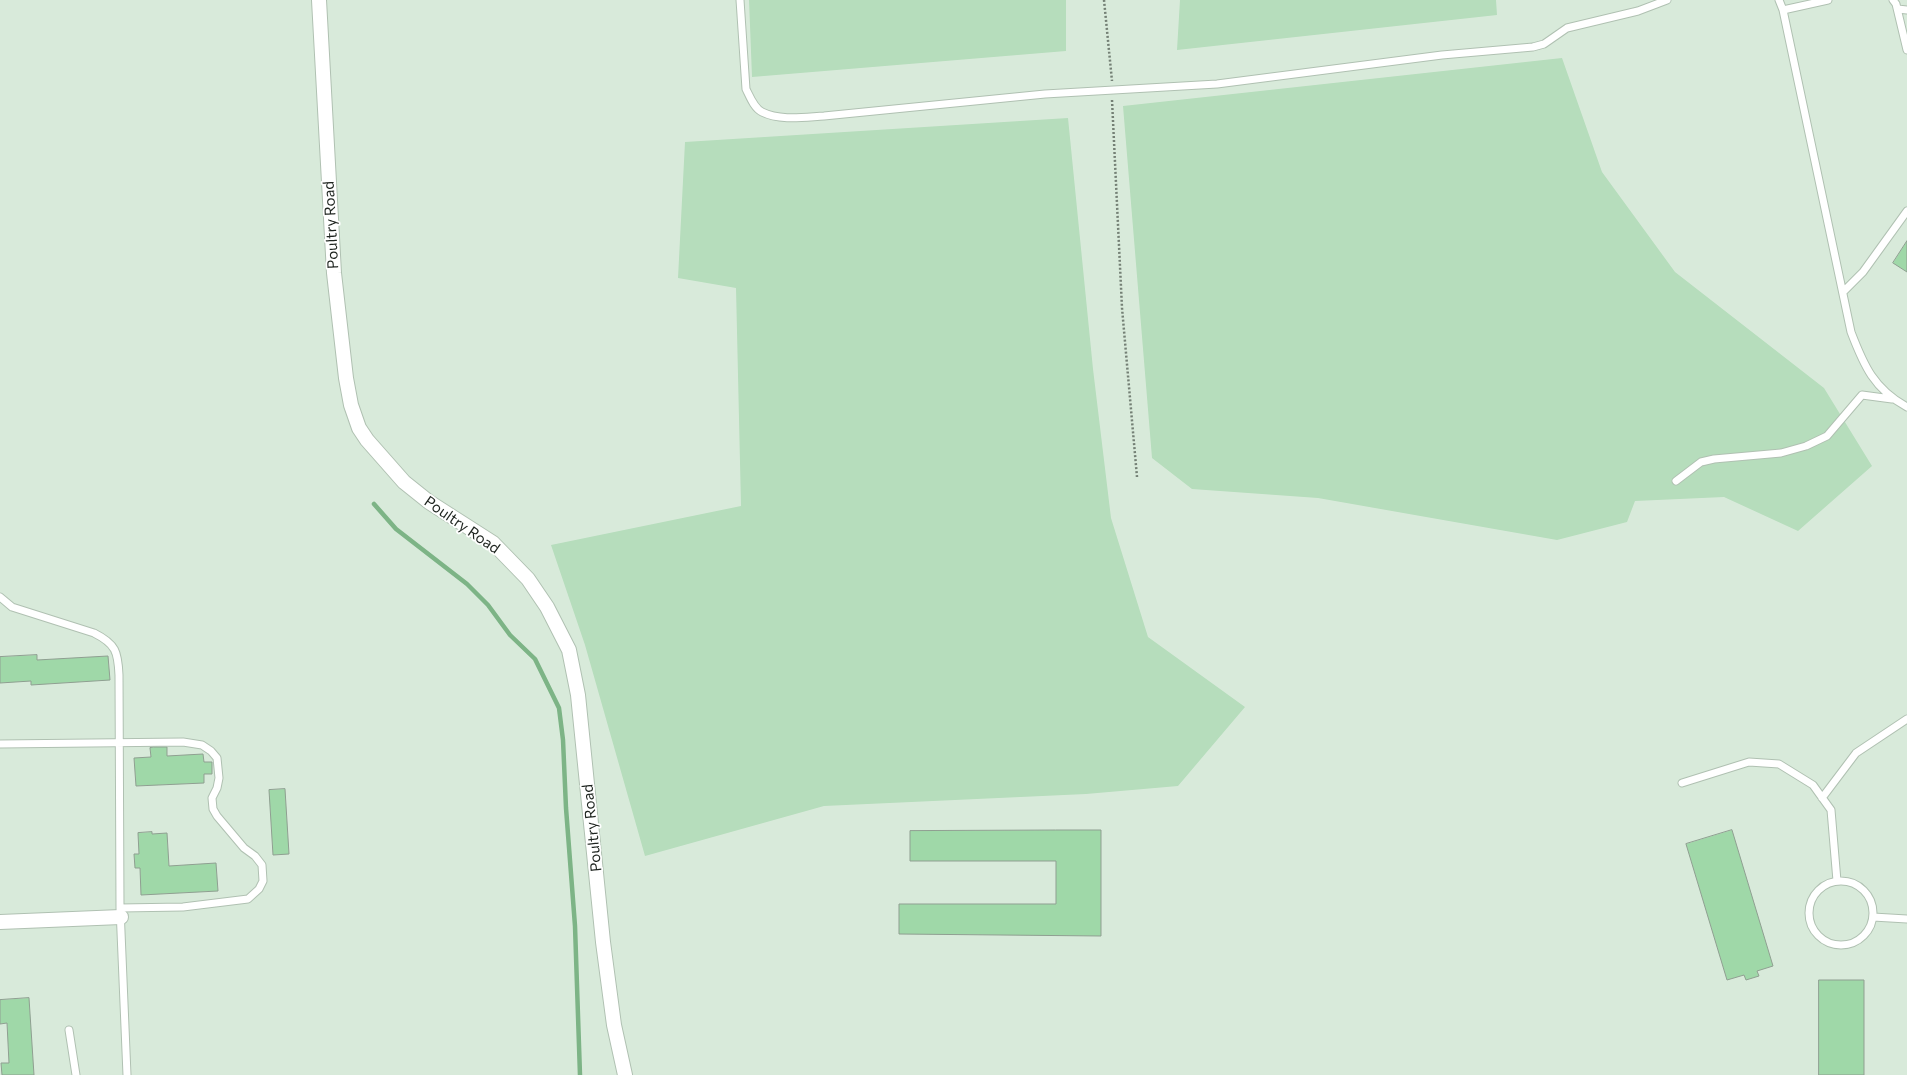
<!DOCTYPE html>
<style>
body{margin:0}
canvas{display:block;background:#d8eada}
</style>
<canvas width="1907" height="1075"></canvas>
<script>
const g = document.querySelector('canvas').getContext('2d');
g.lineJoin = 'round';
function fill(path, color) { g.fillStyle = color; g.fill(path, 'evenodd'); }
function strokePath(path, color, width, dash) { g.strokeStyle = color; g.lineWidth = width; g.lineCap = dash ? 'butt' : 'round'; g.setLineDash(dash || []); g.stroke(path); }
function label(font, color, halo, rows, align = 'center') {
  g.font = font + ' Commissioner,sans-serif'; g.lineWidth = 3.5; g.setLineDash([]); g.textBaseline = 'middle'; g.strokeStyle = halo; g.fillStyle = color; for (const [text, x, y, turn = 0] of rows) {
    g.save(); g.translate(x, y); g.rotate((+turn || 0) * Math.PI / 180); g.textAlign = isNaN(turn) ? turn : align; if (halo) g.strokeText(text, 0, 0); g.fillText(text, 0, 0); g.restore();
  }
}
const green = new Path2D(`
 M749,0H1066V51L752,77Z
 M1180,0H1496L1497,15L1177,50Z
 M1562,58L1602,172L1675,272L1824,388L1872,466L1798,531L1724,497L1635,501L1627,522L1557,540L1318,498L1192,489L1152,458L1123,106Z
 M1068,118L1093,369L1111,518L1148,637L1245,707L1178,786L1086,794L824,806L645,856L585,645L551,545L741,506L736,288L678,278L685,142Z`);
const stream = new Path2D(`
 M374,504L396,529L467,584L488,605L510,635L535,659L559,708L563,740L566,808L575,926L580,1075`);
const building = new Path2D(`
 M1907,241V272L1893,263Z
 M37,655V660L108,656L110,680L31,685V681L0,683V657Z
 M154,747H167V756L203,754L204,762H212V774H204V783L136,786L134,758L151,757L150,748Z
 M285,789L289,854L273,855L269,790Z
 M1056,830H1101V936L899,934V904H1056V861H910V831Z
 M1732,830L1773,966L1757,971L1759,976L1746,980L1744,975L1727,980L1686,844Z
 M152,832V834L167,833L169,866L216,863L218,891L141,895L140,868H135L134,854H139L138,833Z
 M1819,980H1864V1075H1819Z
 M29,998L34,1075H2L1,1063H9L7,1023L0,1024V1000Z`);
const path = new Path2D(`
 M1104,0L1112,81
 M1112,100L1122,308L1137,477`);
const service = new Path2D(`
 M740,0L746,89C750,97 754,108 762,112C780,121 805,117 824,116L1045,94L1217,84L1442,55L1533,47L1544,44L1567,28L1638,11L1667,0
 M1779,0L1783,10L1851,332C1864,366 1874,389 1907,407
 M1893,0L1896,4L1907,50
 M1898,9L1907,10
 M1783,10L1828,0
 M1843,292L1863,272L1907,211
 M1676,481L1701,462L1714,459L1781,453L1806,446L1827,436L1862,395L1892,399
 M0,597L12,607L94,633C116,644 118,652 119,675L120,908L127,1075
 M0,744L183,742L202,745L211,751L217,758L219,778L217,788L212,798L213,809L217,816L244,848L255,856L262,865L263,881L259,889L248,899L183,907L120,908
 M1682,783L1749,762L1779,764L1813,785L1831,810L1837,881
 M1822,798L1856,753L1907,719
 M1809 913a32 32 0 1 1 64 0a32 32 0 1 1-64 0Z
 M1873,917L1907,919
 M69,1030L76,1075`);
const minor = new Path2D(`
 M319,0L334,273L346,378L351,405L359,428L367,440L404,482L429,502L493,543L528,579L547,607L569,650L578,695L603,942L614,1025L625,1075
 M0,922L121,917`);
const streetNames = [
 ["Poultry Road",331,225,-93],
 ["Poultry Road",462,525,35],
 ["Poultry Road",592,828,-96]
];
fill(green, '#b6ddbc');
strokePath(stream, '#7db486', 4.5);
fill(building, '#9fd8a8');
strokePath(building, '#8f9f91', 1);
strokePath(service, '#b0c1b2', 9);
strokePath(minor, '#b0c1b2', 16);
strokePath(path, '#748075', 2.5, [2, 2]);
strokePath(service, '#fff', 7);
strokePath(minor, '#fff', 14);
label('15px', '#1e241f', '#fff', streetNames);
</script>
